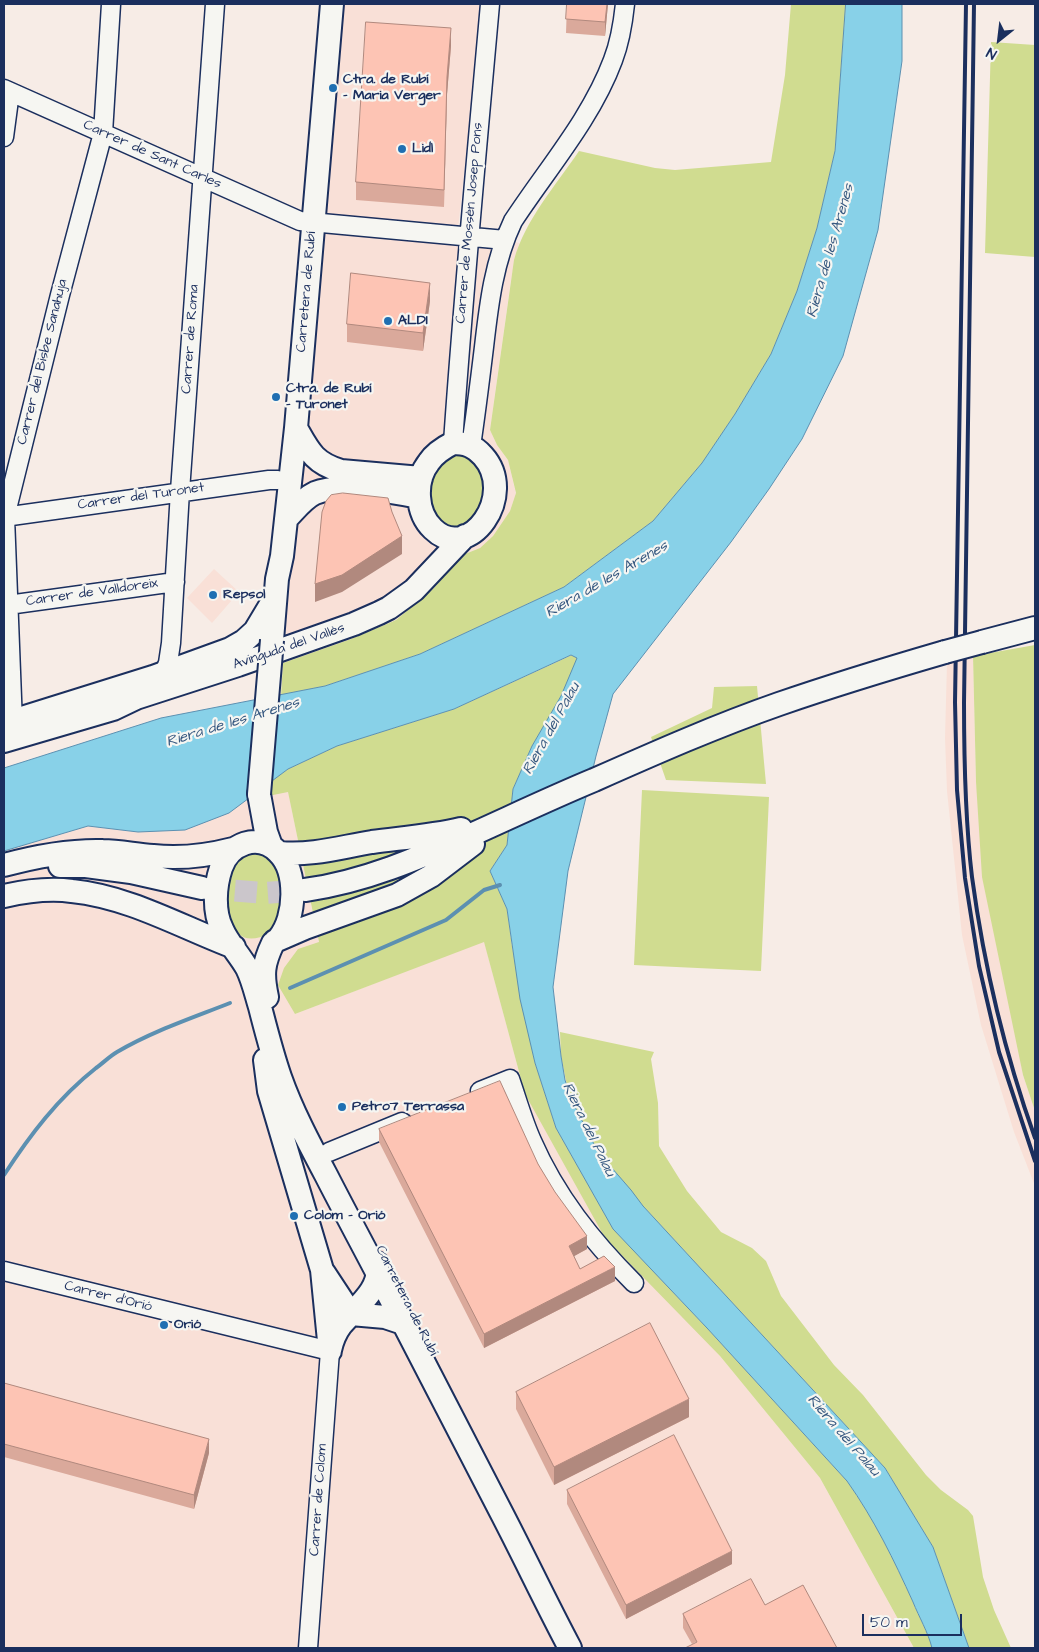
<!DOCTYPE html>
<meta charset="utf-8">
<style>
body{margin:0}
#map{position:relative;width:1039px;height:1652px;overflow:hidden;background:#f7ece6;font-family:"Architects Daughter",sans-serif}
canvas{display:block}
.frame{position:absolute;inset:0;border:5px solid #1b2f5e;pointer-events:none}
.north{position:absolute;left:974px;top:15px;width:50px;height:50px;-webkit-text-stroke:4px #f6f6f2;paint-order:stroke;rotate:209deg;font-size:14px;font-weight:700;line-height:20px;text-align:center;color:#1b2f5e}
.north::after{content:'';display:block;margin:auto;width:18px;height:22px;background:#1b2f5e;clip-path:polygon(50% 0,100% 100%,50% 72%,0 100%)}
.scale{position:absolute;left:862px;top:1614px;width:100px;height:22px;box-sizing:border-box;border:2px solid #1b2f5e;border-top:0;padding-left:6px;font-size:15px;line-height:18px;white-space:nowrap;color:#1b2f5e;-webkit-text-stroke:4px #f6f6f2;paint-order:stroke}
</style>
<div id="map">
<canvas width="1039" height="1652"></canvas>
<div class="frame"></div>
<div class="north">N</div>
<div class="scale">50 m</div>
</div>
<script>
const g = document.querySelector('canvas').getContext('2d');
g.lineJoin = 'round';
function fill(path, color) { g.fillStyle = color; g.fill(path, 'evenodd'); }
function strokePath(path, color, width, dash) { g.strokeStyle = color; g.lineWidth = width; g.lineCap = dash ? 'butt' : 'round'; g.setLineDash(dash || []); g.stroke(path); }
function label(font, color, halo, rows, align = 'center') {
  g.font = font + ' "Architects Daughter",sans-serif'; g.lineWidth = 4.5; g.setLineDash([]); g.textBaseline = 'middle'; g.strokeStyle = halo; g.fillStyle = color; for (const [text, x, y, turn = 0] of rows) {
    g.save(); g.translate(x, y); g.rotate((+turn || 0) * Math.PI / 180); g.textAlign = isNaN(turn) ? turn : align; if (halo) g.strokeText(text, 0, 0); g.fillText(text, 0, 0); g.restore();
  }
}
const built = new Path2D(`
 M338,4H482L458,229L519,243L511,280L490,430L497,445L508,460L516,494L510,511L493,536L480,548L460,556L434,588L396,620L351,639L283,663L319,207Z
 M214,569L239,592L212,623L187,598Z
 M973,656L976,782L1023,1075L1035,1111V1186L1014,1132L981,1025L962,935L947,791L945,738L947,663Z
 M288,791L319,943L295,1014L484,941L525,1094L720,1356L820,1478L914,1648H4V851L88,826L138,832L229,813L243,801Z`);
const green = new Path2D(`
 M791,4H846L835,151L817,228L797,291L771,354L735,414L702,463L653,521L564,587L420,654L325,686L281,695L283,663L351,639L396,620L434,588L460,556L480,548L493,536L510,511L516,493L508,460L497,445L490,430L514,260C525,220 556,185 579,151L655,168L675,170L771,162L785,75Z
 M991,42L1035,45V257L985,253Z
 M466,452L486,478L479,515L459,529L440,524L429,504L431,474L448,453Z
 M1035,645V1111L1023,1075L982,877L976,782L973,656Z
 M572,655L578,658L561,696L532,746L513,789L507,845L490,871L507,909L512,946L535,1063L556,1128L613,1229L707,1328L847,1481C874,1519 894,1560 913,1602C919,1617 928,1632 932,1648H914L820,1478L720,1356L605,1238L525,1094L484,942L295,1014L278,985L284,968L298,949L319,942L288,792L243,801L288,769L337,746L454,709Z
 M757,686L766,784L666,780L651,737L712,708L714,687Z
 M642,790L769,797L761,971L634,965Z
 M246,852L267,854L277,868L282,898L279,918L270,933C232,953 224,914 228,885C229,880 229,873 231,869C233,863 242,857 246,852Z
 M560,1032L654,1052L651,1059L658,1103L659,1146L687,1191L721,1232L752,1248L766,1261L781,1296L834,1365L863,1395L926,1475L941,1490L968,1510L973,1516L983,1577L994,1610L1011,1648H969L933,1547L885,1468L643,1206L598,1152L568,1091L561,1056Z`);
const water = new Path2D(`
 M846,4H902V61L878,230L843,356L802,439L769,489L731,542L613,694L596,756L568,871L553,987L561,1056L565,1080L572,1101L598,1152L631,1190L643,1206L885,1468L933,1547L969,1648H932C928,1632 919,1617 913,1602C894,1560 874,1519 847,1481L707,1328L613,1229L556,1128L535,1063L520,999L507,909L490,871L507,845L513,789L532,746L561,696L577,658L571,655L454,709L337,746L288,769L229,813L185,830L138,832L88,826L4,851V768L161,718L325,686L420,654L564,587L653,521L702,463L735,414L771,354L797,291L817,228L835,151Z`);
const stream = new Path2D(`
 M290,988L446,920L484,890L500,885
 M4,1175C30,1135 58,1098 96,1068C103,1063 110,1056 117,1052C153,1031 192,1018 230,1003`);
const majorTunnel = new Path2D(`
 M202,888L265,893L305,890`);
const minor = new Path2D(`
 M4,89L300,221L505,240
 M4,137L10,92
 M453,443C463,297 477,150 490,4
 M471,446C476,413 480,380 484,347C489,303 494,261 513,221C547,169 591,119 613,60C620,42 623,23 625,4
 M4,517L269,480H278
 M8,605L175,582
 M164,673L168,663L171,643L180,491L215,4
 M13,724L5,517L60,295L103,133L111,4
 M480,1091L510,1079C517,1099 523,1121 532,1141C556,1196 592,1241 634,1283
 M329,1152L402,1122
 M4,1271L330,1351L308,1648`);
const major = new Path2D(`
 M296,428C309,451 314,463 341,471L421,478
 M453,443C466,443 474,446 483,456C518,495 469,564 433,529C416,513 414,481 429,462C435,453 443,448 453,443Z
 M286,519C295,510 304,498 315,493C339,483 394,492 419,497
 M272,640L277,579L282,556L296,428L332,4
 M982,642L1035,628
 M13,724L22,718L153,677L230,649L244,641L255,631L273,601
 M4,741L113,709L136,698L238,665L354,624L379,613L389,608L414,590L465,536
 M259,794L266,832L271,846
 M280,853C312,856 341,847 372,842C402,838 432,836 461,829
 M4,865C37,856 68,850 103,851C120,851 136,855 153,856C181,859 206,856 233,849
 M60,866H86L131,872L202,888
 M305,890C364,882 419,858 473,834C513,816 553,797 594,780C655,753 716,726 779,704C834,685 890,668 945,652
 M4,896C26,891 50,888 72,891C130,897 181,927 234,947
 M279,938C296,918 298,871 278,852C258,832 229,844 221,868C215,886 213,911 222,929C228,943 239,954 247,968C253,980 256,994 260,1007C266,1030 272,1054 280,1077C292,1111 309,1143 326,1175C348,1218 371,1260 393,1303C428,1372 465,1441 500,1510C524,1556 546,1603 570,1648
 M275,941L305,928L397,895L431,876L473,844
 M267,997C262,974 263,964 273,943
 M265,1060L269,1091L322,1270L330,1351
 M324,1273L351,1314L385,1317L403,1323
 M330,1350C332,1341 335,1333 341,1325C355,1308 383,1289 377,1263`);
const rail = new Path2D(`
 M966,4L955,702L957,790L965,878L979,966L999,1052L1035,1161
 M974,4L964,702C964,761 965,819 972,877C984,966 1005,1054 1035,1138`);
const majorBridge = new Path2D(`
 M945,652L982,642
 M259,794L272,640`);
const wall = new Path2D(`
 M567,4H608L605,36L566,33Z
 M451,46L447,94L444,207L356,200V182Z
 M430,301L423,351L347,342V324Z
 M379,1129L538,1164L587,1249L574,1256L580,1269L615,1281L484,1348L379,1142Z
 M4,1383L209,1453L194,1509L4,1457Z
 M516,1392L689,1417L554,1485L516,1409Z
 M567,1490L732,1564L626,1619L567,1504Z
 M765,1605L692,1644L683,1628V1614Z`);
const shadedWall = new Path2D(`
 M607,4H608L605,36V22Z
 M451,28V46L447,94L444,207L447,77Z
 M430,283V301L423,351V333Z
 M402,536V554L342,592L315,602V584Z
 M587,1236V1249L569,1259V1246Z
 M615,1267V1281L484,1348V1334Z
 M689,1399V1417L554,1485V1467Z
 M209,1439V1453L194,1509V1495Z
 M732,1551V1564L626,1619V1605Z`);
const building = new Path2D(`
 M567,4H607L605,22L566,19Z
 M366,22L451,28L447,77L444,190L356,182Z
 M351,273L430,283L423,333L347,324Z
 M343,493L388,498L392,512L402,536L342,575L315,584L322,512L326,501L331,495Z
 M500,1081L538,1164L555,1192L587,1236L569,1246L580,1269L604,1256L615,1267L484,1334L379,1129Z
 M650,1323L689,1399L554,1467L516,1392Z
 M4,1383L209,1439L194,1495L4,1444Z
 M674,1435L732,1551L626,1605L567,1490Z
 M751,1579L765,1605L803,1585L837,1648H685L697,1642L683,1614Z`);
const markers = [
 [333,88,5,"#1f6fb2"],
 [402,149,5,"#1f6fb2"],
 [388,321,5,"#1f6fb2"],
 [276,397,5,"#1f6fb2"],
 [213,595,5,"#1f6fb2"],
 [342,1107,5,"#1f6fb2"],
 [294,1216,5,"#1f6fb2"],
 [164,1325,5,"#1f6fb2"]
];
const poiNames = [
 ["Ctra. de Rubí",343,80],
 ["- Maria Verger",343,96],
 ["Lidl",412,149],
 ["ALDI",398,321],
 ["Ctra. de Rubí",286,389],
 ["- Turonet",286,405],
 ["Repsol",223,595],
 ["Petro7 Terrassa",352,1107],
 ["Colom - Orió",304,1216],
 ["Orió",174,1325]
];
const streetNames = [
 ["Carrer de Sant Carles",152,155,24],
 ["Carrer de Mossèn Josep Pons",470,223,-85],
 ["Carretera de Rubí",307,292,-85],
 ["Carrer de Roma",191,339,-86],
 ["Carrer del Bisbe Sanahuja",43,362,-76],
 ["Carrer del Turonet",141,497,-8],
 ["Carrer de Valldoreix",92,593,-8],
 ["Avinguda del Vallès",289,647,-19],
 ["Carrer d'Orió",108,1297,14],
 ["Carretera de Rubí",406,1301,63],
 ["Carrer de Colom",319,1500,-86]
];
const waterNames = [
 ["Riera de les Arenes",831,251,-74],
 ["Riera de les Arenes",607,580,-30],
 ["Riera de les Arenes",233,723,-17],
 ["Riera del Palau",552,729,-61],
 ["Riera del Palau",588,1130,64],
 ["Riera del Palau",843,1436,49]
];
fill(built, '#f9e0d7');
fill(green, '#d0dc90');
fill(water, '#88d1e8');
strokePath(water, '#5c90b1', 1);
strokePath(stream, '#5c90b1', 4);
strokePath(majorTunnel, '#cbc6cb', 22, [22, 11]);
strokePath(minor, '#1b2f5e', 21);
strokePath(major, '#1b2f5e', 26);
strokePath(minor, '#f6f6f2', 18);
strokePath(major, '#f6f6f2', 22);
strokePath(rail, '#1b2f5e', 4);
strokePath(majorBridge, '#1b2f5e', 26, []);
strokePath(majorBridge, '#f6f6f2', 22);
fill(wall, '#daa99b');
fill(shadedWall, '#b1897e');
fill(building, '#fdc4b4');
strokePath(building, '#b1897e', 1);
for (const [x, y, r, color] of markers) { const dot = new Path2D(); dot.arc(x, y, r, 0, 2 * Math.PI); g.fillStyle = color; g.fill(dot); strokePath(dot, '#f6f6f2', 2); }
label('bold 14px', '#1b2f5e', '#f6f6f2', poiNames, 'left');
label('14px', '#1b2f5e', '#f6f6f2', streetNames);
label('italic 15px', '#365880', '#f6f6f2', waterNames);
</script>
